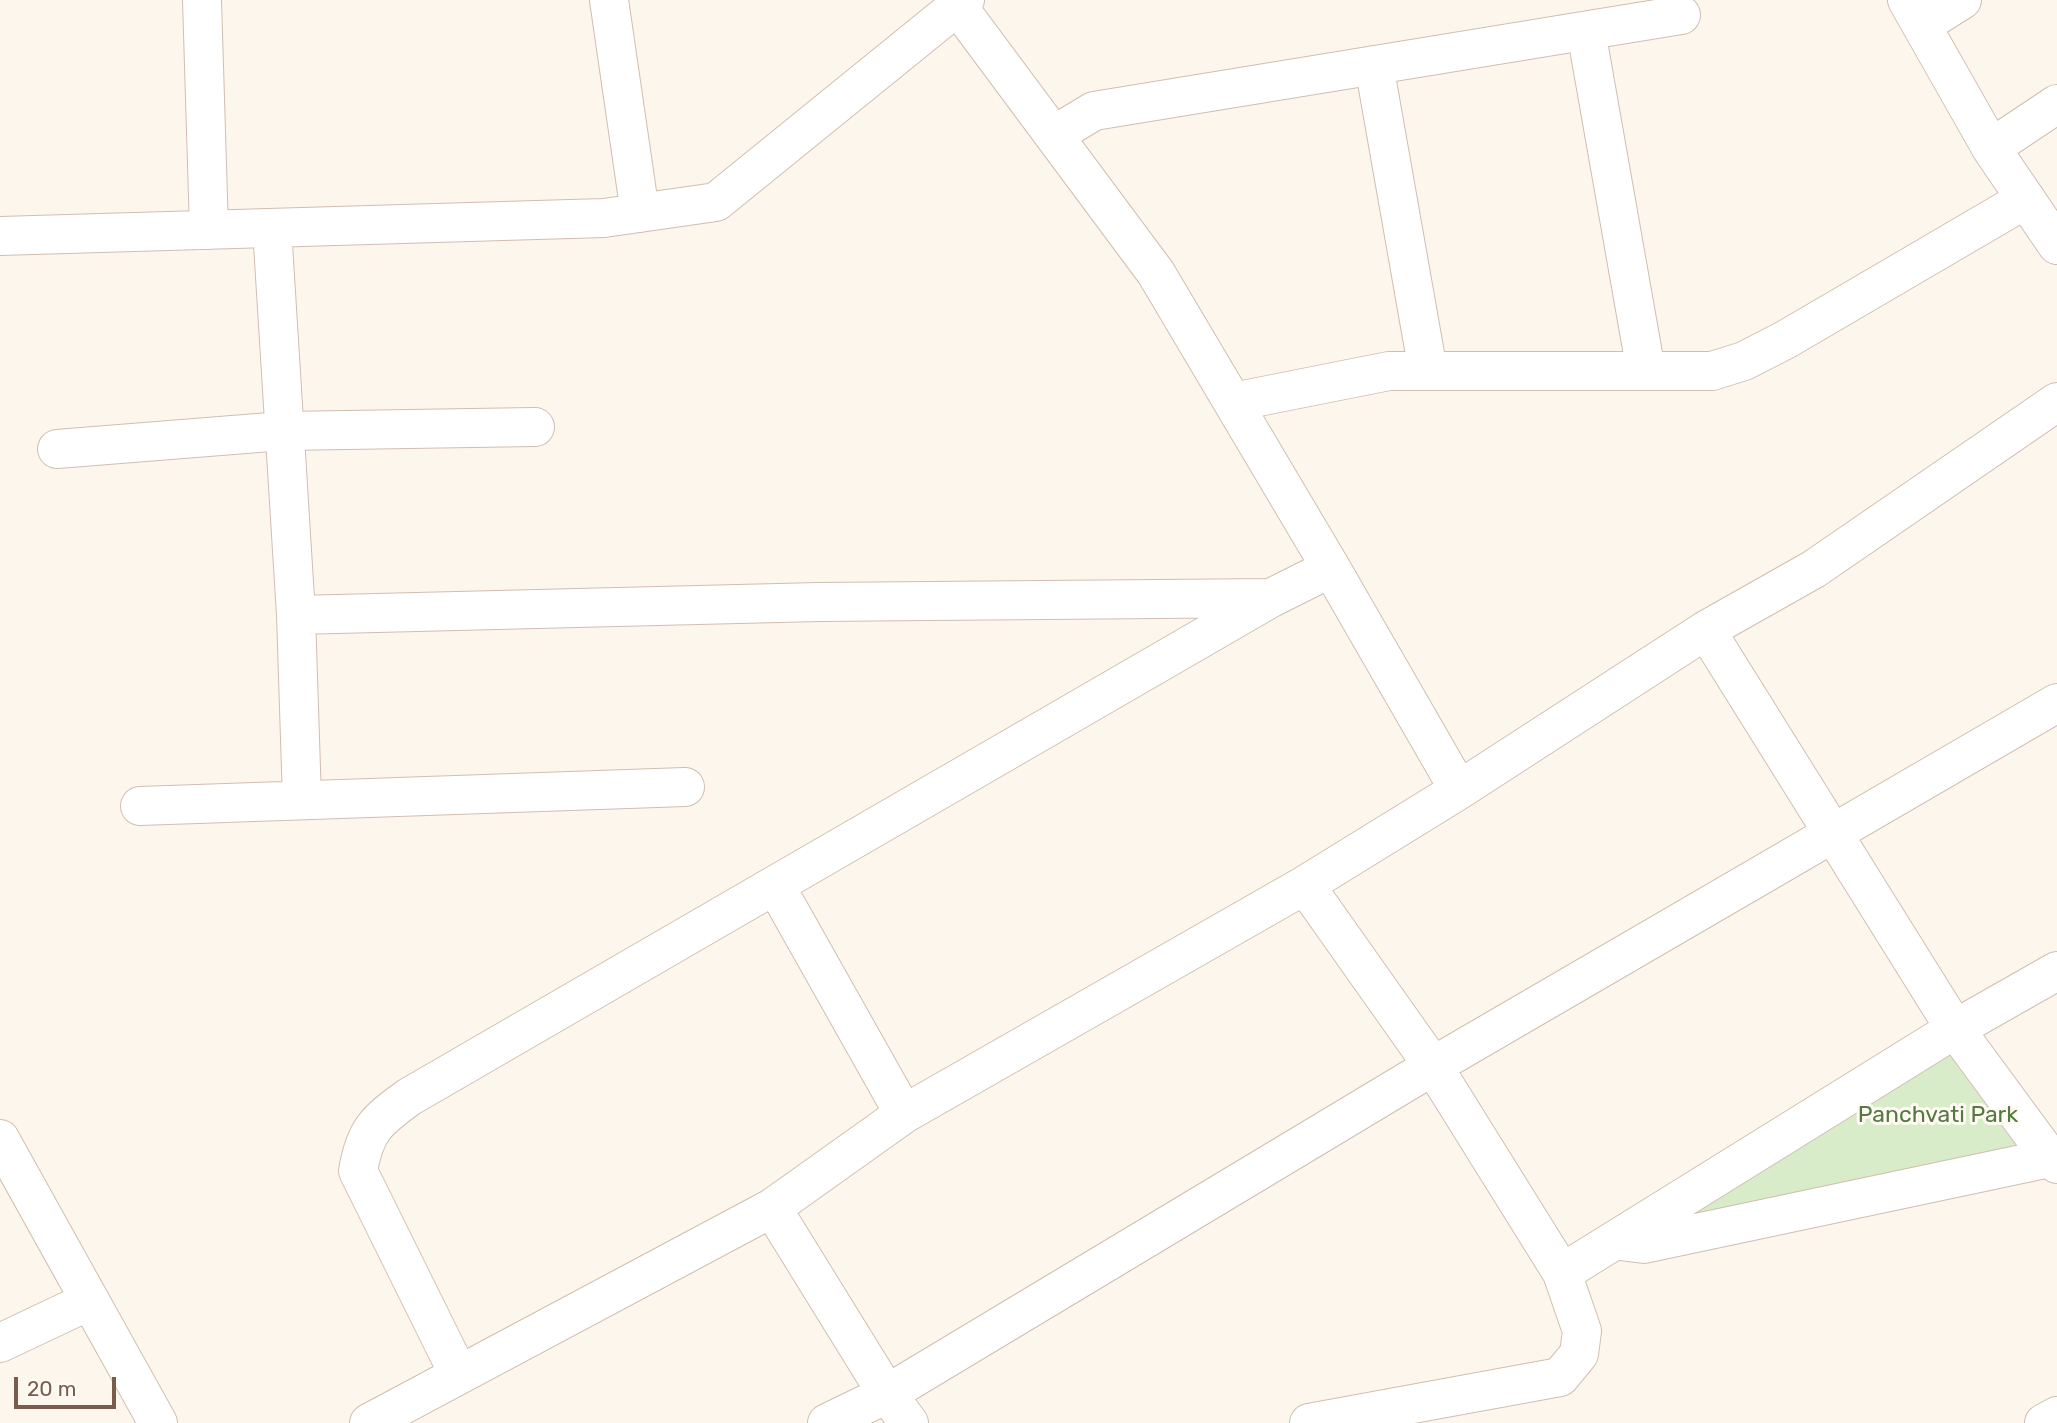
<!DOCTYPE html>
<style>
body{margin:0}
#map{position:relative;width:2057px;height:1423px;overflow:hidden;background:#fdf6ec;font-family:Rubik,sans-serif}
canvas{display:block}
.scale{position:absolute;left:14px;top:1377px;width:102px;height:32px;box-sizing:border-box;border:4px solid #7a5c4d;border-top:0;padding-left:9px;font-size:21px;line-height:24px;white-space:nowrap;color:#7a5c4d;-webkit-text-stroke:5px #fffaf3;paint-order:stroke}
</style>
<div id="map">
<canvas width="2057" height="1423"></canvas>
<div class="scale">20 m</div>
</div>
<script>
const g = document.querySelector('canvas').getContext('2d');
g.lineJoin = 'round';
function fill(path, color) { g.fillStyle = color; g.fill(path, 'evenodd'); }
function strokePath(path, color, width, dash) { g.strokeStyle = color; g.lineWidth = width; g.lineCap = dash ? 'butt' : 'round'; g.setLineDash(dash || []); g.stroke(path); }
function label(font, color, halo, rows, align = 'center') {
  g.font = font + ' Rubik,sans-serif'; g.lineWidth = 6; g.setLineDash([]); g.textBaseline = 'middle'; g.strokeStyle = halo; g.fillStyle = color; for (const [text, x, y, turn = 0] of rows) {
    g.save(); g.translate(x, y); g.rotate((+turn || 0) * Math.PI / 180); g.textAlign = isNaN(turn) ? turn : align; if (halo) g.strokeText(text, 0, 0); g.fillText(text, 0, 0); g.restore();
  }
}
const green = new Path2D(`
 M1955,1029L2050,1158L1644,1244Z`);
const minor = new Path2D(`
 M202,0L209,230
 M609,0L640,213
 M953,0L1156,273L1331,568L1459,790
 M1907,0L1991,148L2057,245
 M1922,25L1962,0
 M1586,31L1646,371
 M1374,65L1428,371
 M1054,135L1094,111L1681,15
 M1991,148L2057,104
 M272,228L296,615L302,800
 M0,236L604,218L716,202L965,0
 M1233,402L1389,371H1712L1744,361L1785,340L2026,199
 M57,449L283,431L535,427
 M296,615L819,602L1271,598
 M1706,630L1955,1029L2050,1158L2057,1164
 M140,806L685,787
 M1305,885L1433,1066L1562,1273L1582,1331L1579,1354L1560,1377L1309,1423
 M904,1114L775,885L1271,598L1331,568
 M0,1139L158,1423
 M772,1208L887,1394L1433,1066L2057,703
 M1620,1241L1644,1244L2050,1158
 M1562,1273L1955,1029L2057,971
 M0,1343L89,1301
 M459,1375L358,1171C365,1130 376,1121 409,1097L775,885
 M369,1423L772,1208L904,1114L1305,885L1459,790L1706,630L1814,569L2057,402
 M827,1423L887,1394L909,1423
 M2044,1423L2057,1416`);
const parkNames = [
 ["Panchvati Park",1938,1115]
];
fill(green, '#d8ecc9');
strokePath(minor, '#d1beb0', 40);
strokePath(minor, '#fff', 38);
label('23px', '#537a41', '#fffaf3', parkNames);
</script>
